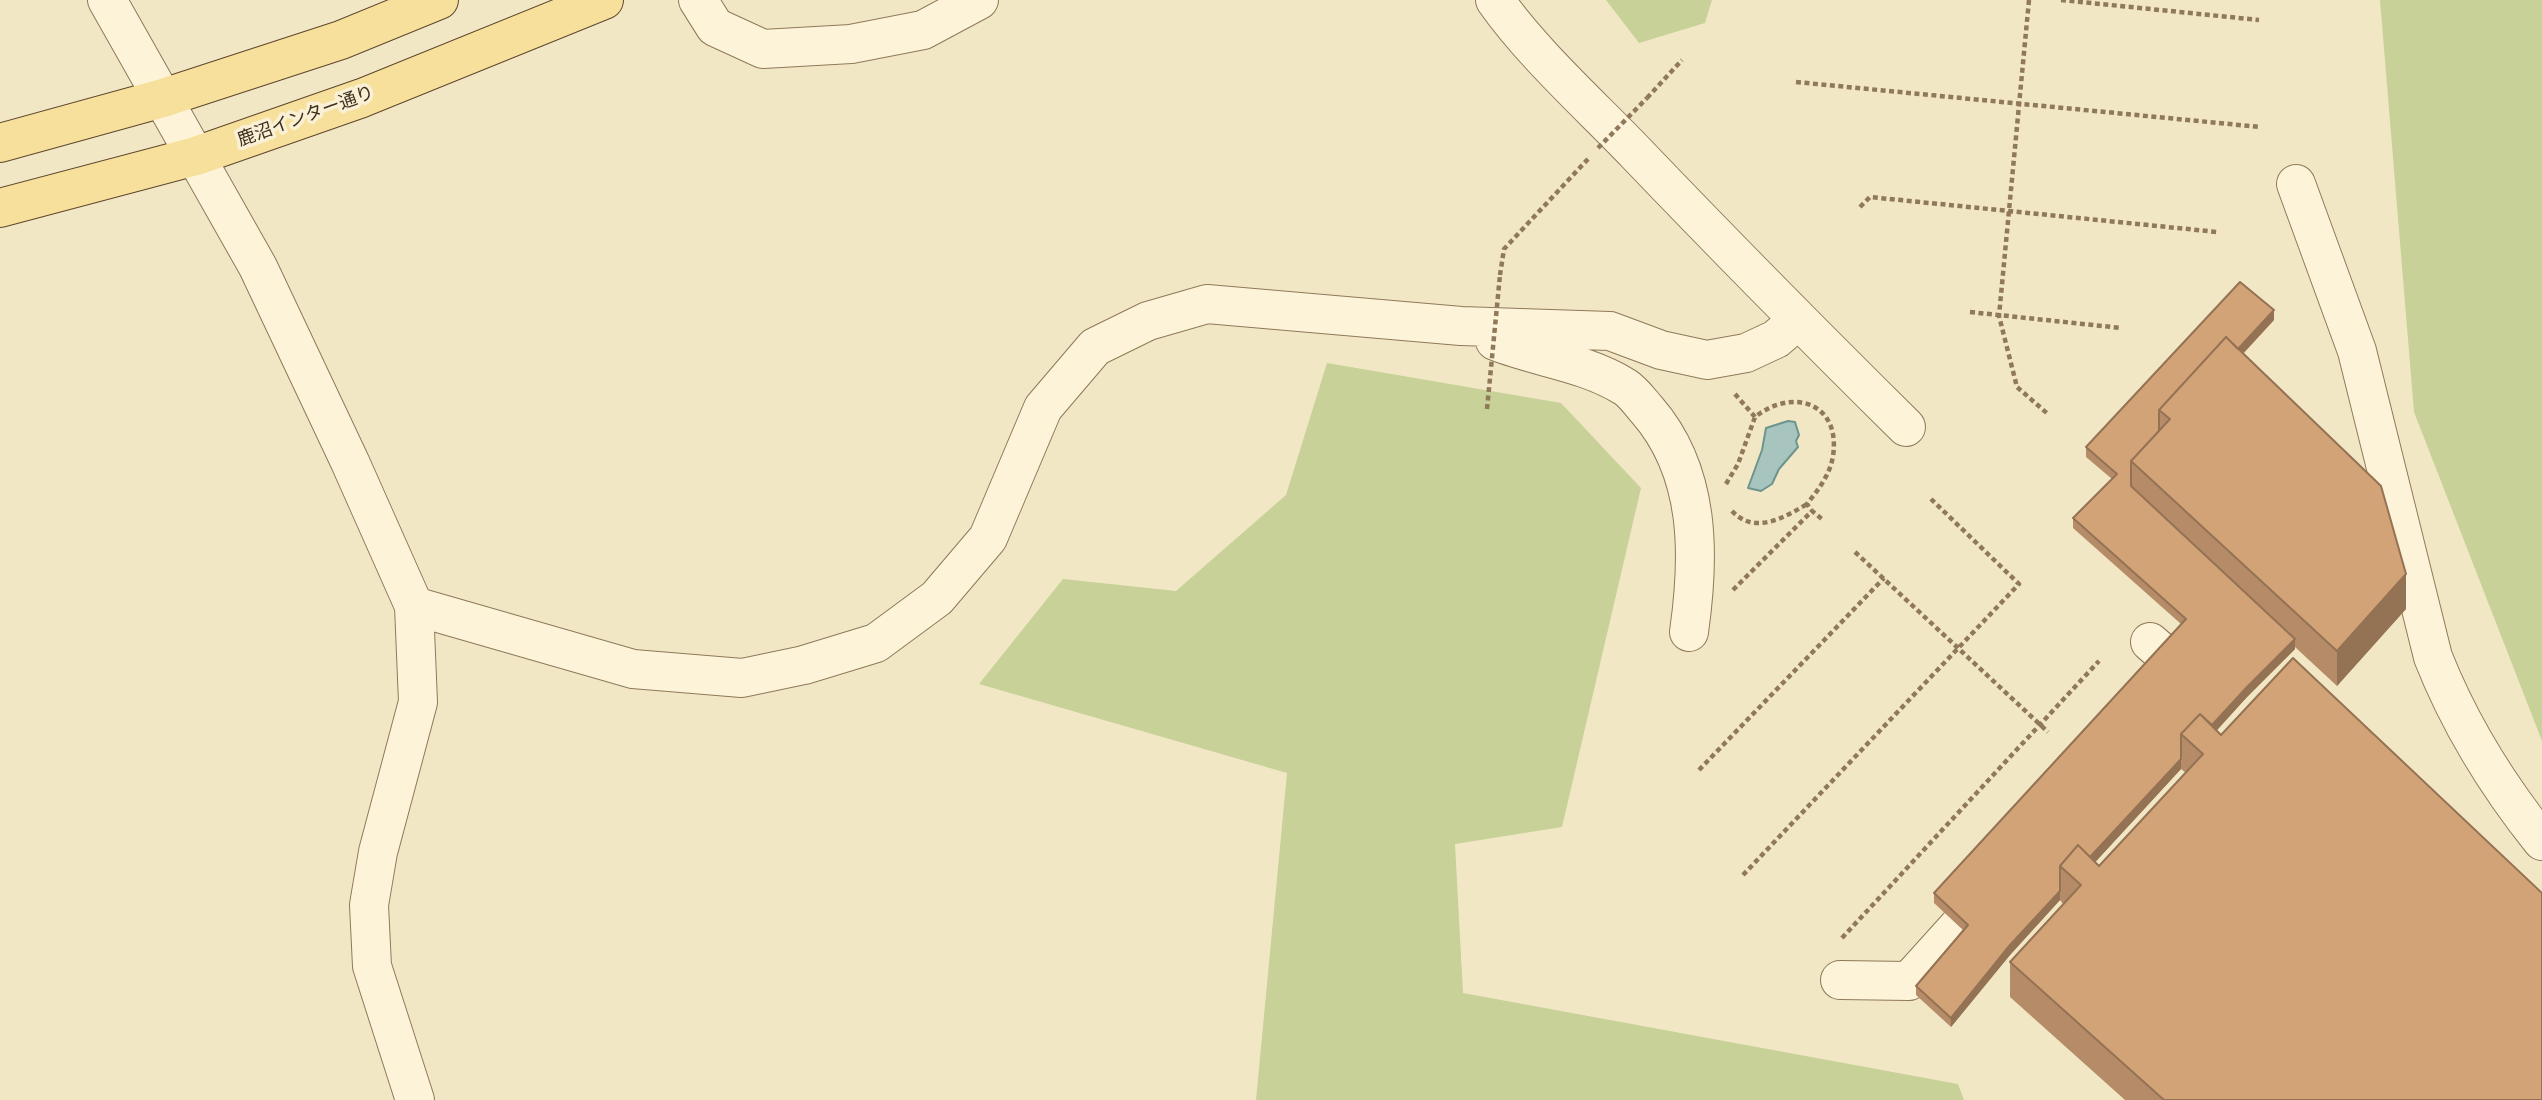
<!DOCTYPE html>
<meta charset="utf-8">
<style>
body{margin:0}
canvas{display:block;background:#f2e7c5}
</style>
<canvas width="2542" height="1100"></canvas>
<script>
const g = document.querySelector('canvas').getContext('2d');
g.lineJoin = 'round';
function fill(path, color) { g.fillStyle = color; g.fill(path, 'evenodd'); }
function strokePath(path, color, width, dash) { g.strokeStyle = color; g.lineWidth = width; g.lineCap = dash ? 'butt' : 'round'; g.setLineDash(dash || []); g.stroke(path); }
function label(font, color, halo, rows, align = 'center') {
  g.font = font + ' "Times New Roman","Noto Sans JP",serif'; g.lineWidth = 7; g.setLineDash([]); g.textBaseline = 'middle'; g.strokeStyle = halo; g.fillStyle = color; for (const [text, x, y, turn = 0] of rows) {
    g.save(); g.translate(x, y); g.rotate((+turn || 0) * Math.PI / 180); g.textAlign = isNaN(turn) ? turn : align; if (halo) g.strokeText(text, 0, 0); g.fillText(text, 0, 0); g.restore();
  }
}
const green = new Path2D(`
 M1606,0H1712L1705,23L1639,43Z
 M2380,0H2542V741L2414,412Z
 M1327,363L1561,403L1641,488L1562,827L1455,844L1463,993L1958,1084L1964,1100H1256L1287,773L979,684L1063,579L1176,591L1286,495Z`);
const water = new Path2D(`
 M1788,421L1795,422L1799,435L1796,441L1798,447L1779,469L1772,484L1761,491L1748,488L1762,450L1766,428Z`);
const path = new Path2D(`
 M2029,0L1999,316L2017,387L2049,415
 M2061,0L2259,20
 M1796,82L2260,127
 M1647,98L1682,60
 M1860,207L1870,197L2217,232
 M1500,275L1504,249L1588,159
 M1970,312L2121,328
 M1735,394L1755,417
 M1726,484L1738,464L1755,417C1793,387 1841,403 1833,456C1830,475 1818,490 1807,504L1812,511
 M1732,511C1754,535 1784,518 1807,504
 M1855,552L2048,732
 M1733,590L1812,511L1822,519
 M1699,770L1884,578
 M1743,875L2019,584L1931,499
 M1842,938L2099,661`);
const minor = new Path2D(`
 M107,0L258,267L350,462L414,606L418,702L378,852L369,905L372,966L415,1100
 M698,0L715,27L763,49L851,44L923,30L979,0
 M1495,0C1532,53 1591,106 1636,153C1725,246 1815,337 1906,427
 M2296,184L2357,351L2433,657C2459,723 2498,786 2542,841
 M1495,341C1537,358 1585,362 1625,387C1633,392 1640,402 1647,410C1701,472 1700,555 1689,632
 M414,606L633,669L742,678L804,665L876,643L937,598L988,538L1043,408L1095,347L1148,321L1207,304L1461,326L1610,331L1661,350L1707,360L1746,353L1776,339L1797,321
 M2150,642L2187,674L2177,685
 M1840,980L1909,981L1993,888`);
const major = new Path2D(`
 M0,143L163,98L341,40L439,0
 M0,208L196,156L362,98L604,0`);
const pathBridge = new Path2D(`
 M1598,148L1647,98
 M1487,409L1500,275`);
const wall = new Path2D(`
 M2274,320L2243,354L2406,609L2337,686L2295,647V649L2247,697L2217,730L2542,1100H2125L2010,997V962L2063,904L2060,900L2010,955L1951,1027L1916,995V986L1963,930L1934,903V893L2181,624L2073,528V518L2112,479L2086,457V447ZM2181,769L2186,773L2099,866L2095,862Z`);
const shadedWall = new Path2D(`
 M2274,310V320L2170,432V422Z
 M2406,574V609L2337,686V651Z
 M2295,639V649L2247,697L2199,750L2194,745L2247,687Z
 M2181,759V769L2077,882L2072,877Z
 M2060,891V900L2010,955L1951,1027V1018L2010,945Z`);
const building = new Path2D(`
 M2240,282L2274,310L2238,349L2226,337L2159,410V431L2131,461V486L2295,639L2247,687L2212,725L2200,714L2181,734V759L2090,857L2078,845L2060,866V891L2010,945L1951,1018L1916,986L1968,925L1934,893L2186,619L2073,518L2117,474L2086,447Z
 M2226,337L2381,486L2406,574L2337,651L2131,461L2170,419L2159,410Z
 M2293,658L2542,893V1100H2164L2010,962L2081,885L2060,866L2078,845L2099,866L2203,754L2181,734L2200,714L2221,735Z`);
const streetNames = [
 ["鹿沼インター通り",306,117,-20]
];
fill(green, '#c7d198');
fill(water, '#a7c5be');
strokePath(water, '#6c958d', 2);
strokePath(minor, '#8f7959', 40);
strokePath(major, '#5d462d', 40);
strokePath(path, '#8f7959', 4.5, [5, 3.5]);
strokePath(minor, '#fcf3d9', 38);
strokePath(major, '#f7e09b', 38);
strokePath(pathBridge, '#8f7959', 4.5, [5, 3.5]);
fill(wall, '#b58c67');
fill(shadedWall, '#947254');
fill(building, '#d3a378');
strokePath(building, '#947254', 2);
label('18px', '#3e2f1e', '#f9f0d5', streetNames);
</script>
